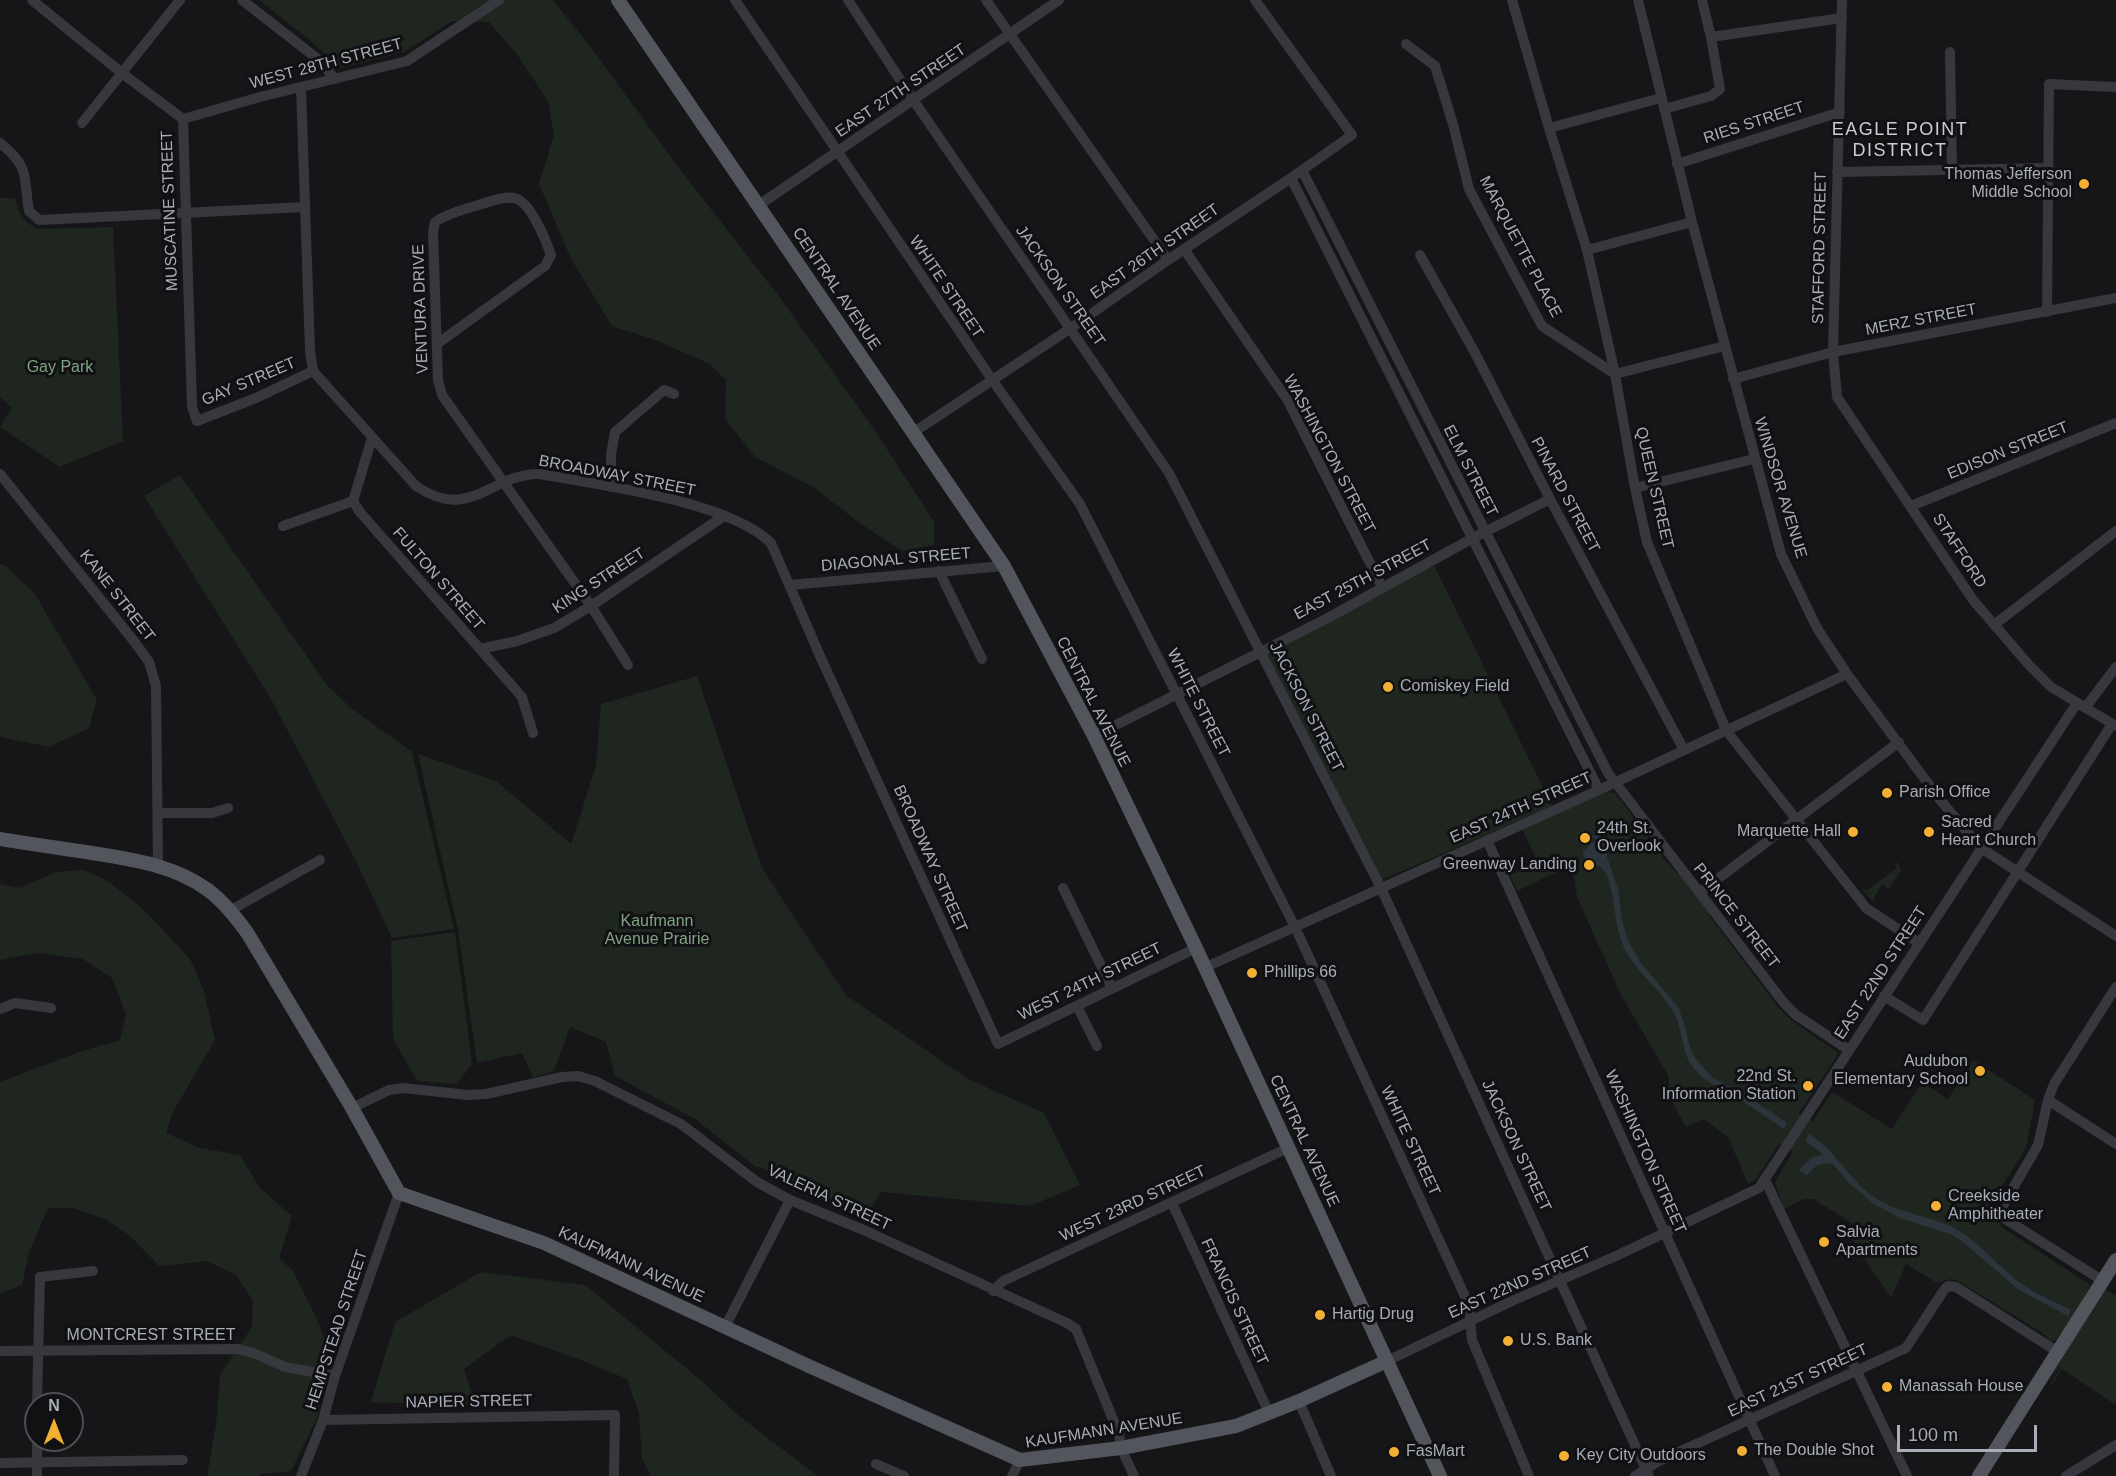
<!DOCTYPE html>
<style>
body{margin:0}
#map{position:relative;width:2116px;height:1476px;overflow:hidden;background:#161618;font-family:Helvetica,sans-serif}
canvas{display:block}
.north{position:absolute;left:24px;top:1392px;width:60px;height:60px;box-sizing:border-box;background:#111113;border:2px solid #4d4f55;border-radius:50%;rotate:0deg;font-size:16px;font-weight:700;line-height:24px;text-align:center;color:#a8adb8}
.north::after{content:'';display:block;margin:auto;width:21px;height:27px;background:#f2b134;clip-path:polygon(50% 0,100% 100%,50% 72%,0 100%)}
.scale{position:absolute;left:1897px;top:1425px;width:140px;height:27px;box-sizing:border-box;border:3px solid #a8adb8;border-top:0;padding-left:8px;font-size:18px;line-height:21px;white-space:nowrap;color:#a8adb8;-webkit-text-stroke:4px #111113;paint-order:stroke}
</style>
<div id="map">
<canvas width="2116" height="1476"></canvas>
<div class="north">N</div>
<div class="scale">100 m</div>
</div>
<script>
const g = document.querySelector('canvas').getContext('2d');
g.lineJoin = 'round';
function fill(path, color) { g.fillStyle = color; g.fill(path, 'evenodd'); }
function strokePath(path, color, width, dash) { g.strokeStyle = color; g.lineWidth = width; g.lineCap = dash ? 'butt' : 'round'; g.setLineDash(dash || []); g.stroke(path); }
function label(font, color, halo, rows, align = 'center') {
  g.font = font + ' Helvetica,sans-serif'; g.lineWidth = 6; g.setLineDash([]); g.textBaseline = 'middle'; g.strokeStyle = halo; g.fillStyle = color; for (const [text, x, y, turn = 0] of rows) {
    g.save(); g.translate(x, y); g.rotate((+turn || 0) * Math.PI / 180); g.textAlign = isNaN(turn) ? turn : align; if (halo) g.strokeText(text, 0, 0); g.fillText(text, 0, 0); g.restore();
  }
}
const green = new Path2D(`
 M259,0H553L589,45L682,172L781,299L878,435L934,522V545L902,551L857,521L813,487L755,457L725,419L726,380L710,364L658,341L612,326L571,259L539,184L554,135L548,101L516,53L489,22L452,21L404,52L341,68L307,38Z
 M0,198H15C19,214 23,221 37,229L113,227L123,441L60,467L0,427L12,408L0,397Z
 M180,475L327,685L351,708L412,752L454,929L392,938L356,861L271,699L144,496Z
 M0,564L6,566L35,594L97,700L89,728L49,747L0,737Z
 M1434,565L1552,806L1377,882L1261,651Z
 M697,676L762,868L846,995L968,1079L1044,1113L1080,1185L1030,1206L881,1192L864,1219L761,1167H756L695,1119L615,1076L606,1042L570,1027L554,1071L533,1077L522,1053L477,1063L458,930L418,754L496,781L571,844L596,766L601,704Z
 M1607,792L1615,793C1634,817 1651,845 1671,867C1690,886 1702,889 1710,917L1778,1007L1791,1020L1837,1052V1056L1799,1113L1813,1121L1832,1092L1892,1129L1922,1082L1948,1099L1973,1060L2035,1100L2026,1148L1990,1205L1992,1207L1995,1205L1997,1221L2003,1228L2089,1284V1288L2082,1301L2105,1289L2116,1296V1405L2062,1369L2052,1385H2050L2060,1369L2059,1367L2048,1383L2074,1338L2062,1331L2055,1341H2051L2041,1332L1958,1281L1950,1279L1937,1283L1906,1264L1891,1298L1848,1234L1854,1224L1813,1199H1804L1784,1209L1775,1182L1793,1152L1779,1144L1756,1179L1748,1184L1728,1137L1704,1119L1686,1127L1666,1091L1669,1084L1668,1075L1621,995L1577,897L1575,881L1569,866L1517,891L1510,875L1538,863L1522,829Z
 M1897,862L1901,870L1889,889L1882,885L1873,899L1876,905L1862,889L1867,890L1897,868L1895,863Z
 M83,870L107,880L145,911L190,959L204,991L215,1040L173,1112L166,1133L200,1148L240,1155L260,1188L292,1216L279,1258L293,1271L317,1319L329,1350L318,1416L291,1471L261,1474L259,1476H207L216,1425L220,1375L252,1327L253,1301L236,1275L207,1261L159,1266L129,1235L105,1219L73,1208H48L29,1252L22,1285L0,1294V1082L79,1052L120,1040L126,1014L112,978L83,959L38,953L0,960V884L20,888L56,872Z
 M455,932L472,1064L457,1084L417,1081L393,1039L391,941Z
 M481,1272L585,1285L702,1381L739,1416L818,1476H651L642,1459L639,1414L627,1379L578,1359L511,1335L464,1369L476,1406L371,1402L395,1322Z`);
const water = new Path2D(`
 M1594,835L1602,836L1607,840V857L1618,889L1622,921L1628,940L1640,962L1678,1007L1684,1023L1690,1048L1695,1058L1712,1077L1750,1098L1787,1123L1784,1129C1770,1119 1756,1110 1742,1101C1726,1092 1709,1084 1696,1071C1680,1054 1684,1030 1673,1011C1660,989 1637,973 1625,950C1614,927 1616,902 1608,878C1602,859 1582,867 1583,848L1584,850L1596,840L1592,836Z
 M1809,1134C1835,1149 1847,1177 1871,1195C1899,1215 1928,1214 1956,1229C1978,1241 1995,1263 2015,1279C2032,1292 2052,1301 2071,1310L2068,1316L2019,1290L1962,1241L1950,1234L1900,1218L1874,1204L1849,1183L1832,1163L1817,1165L1807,1175L1799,1170L1811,1158L1823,1154L1805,1141Z`);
const minor = new Path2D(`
 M32,0L123,74L183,119L192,407L197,421L256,398L313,371
 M242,0L319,60L335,79
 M735,0L993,381L1080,504L1295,927L1469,1305L1472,1340L1529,1476
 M848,0L914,101L1169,473L1381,888L1649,1476
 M986,0L1168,260
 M1512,0L1549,128L1587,250L1615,374L1635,488L1647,542L1726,730L1866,908L1919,943
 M1638,0L1692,222L1781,554L1817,628L1847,674L1941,801L1981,848L2116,936
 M1702,0L1711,37L1842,18
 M1842,0L1833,352L1837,397L1973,600L2029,665L2051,687L2116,726
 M1406,44L1435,66L1453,124L1469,189L1542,326L1615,374L1725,346
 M1950,52L1952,172
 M301,87L310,351L313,371L416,486C470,523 491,473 540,474C600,485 729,501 771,543L820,656L998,1044L1196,948
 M1664,109L1711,96L1720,89L1711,37
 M183,119L260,97L407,61L499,0
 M82,123L180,0
 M1549,128L1661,98
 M0,143C31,168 23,176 29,211L39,220L305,207
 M1677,164L1840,112
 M1302,170L1608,773L1784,1003L1796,1015L1849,1050
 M1837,172L2049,168
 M1291,178L1599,790
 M759,205L1059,0
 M1184,249L1288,401L1382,587
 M1587,250L1692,222
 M1420,255L1474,351L1550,499L1684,750
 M2047,312L2049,84L2116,87
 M437,344L545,266L551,255C546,241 530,200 514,198C503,196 489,202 478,205C463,210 448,213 435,222L433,232L438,380L442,395L591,606L628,665
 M1733,379L1833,352L2116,298
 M914,432L1071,328L1168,260L1291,178L1352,135L1255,0
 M372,438L353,501L359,511L522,697L533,733
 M0,474L133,640L149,662L156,686L158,865
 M611,487V455L615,432L664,390L674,394
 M1635,488L1754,459
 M1911,506L2116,423
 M283,526L353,501
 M939,571L982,659
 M790,585L1004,566
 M1994,625L2116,531
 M480,649L517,641L554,628L591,606L724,516
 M2085,708L2116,667
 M1094,736L1326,619L1473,538L1550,499
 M158,813H212L228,808
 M1487,840L1775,1476
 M1063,888L1112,988
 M1699,893L1899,742
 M231,910L320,860
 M1206,967L1599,790L1847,674
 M1884,996L1923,1020L2112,724
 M1077,1006L1097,1046
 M0,1009L15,1003L51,1008
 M2048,1100L2116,1144
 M352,1108L389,1090L403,1088L468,1095L486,1094L562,1077L578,1076L595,1081L681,1124L757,1182L790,1200L866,1231L1067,1323L1076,1329L1119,1434L1121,1448L1134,1476
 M1765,1180L1907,1476
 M1172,1203L1269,1413
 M2103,1281L2007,1220L2003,1217L2001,1209L2038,1145L2048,1100L2054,1084L2116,987
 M993,1291L1003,1281L1288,1148
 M725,1327L790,1200
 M0,1351L239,1349L256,1354L285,1367L335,1376
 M1387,1361L1512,1301L1616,1256L1759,1188L2077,703
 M1299,1401L1331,1476
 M37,1404L40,1277L93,1271
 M323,1420L615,1415L614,1476
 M0,1463L183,1460
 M876,1464L904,1476
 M37,1476V1440
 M301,1476L323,1420L335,1376L399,1193
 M1012,1476L1020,1460
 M1635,1476L1657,1462L1906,1348L1944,1290L1948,1286L1956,1287L2058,1352
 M2066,1476L2116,1445`);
const major = new Path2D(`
 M618,0L1004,566L1094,736L1196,948L1440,1476
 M0,839C29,844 58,848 86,852C129,859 172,864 208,890C224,902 236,917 248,934L352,1108L399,1193L544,1243L811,1367L1020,1460L1121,1448L1236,1426L1299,1401L1387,1361
 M1979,1476L2116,1260`);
const markers = [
 [2084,184,6,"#f2b134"],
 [1388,687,6,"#f2b134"],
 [1887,793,6,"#f2b134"],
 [1853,832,6,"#f2b134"],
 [1929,832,6,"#f2b134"],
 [1585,838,6,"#f2b134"],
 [1589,865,6,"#f2b134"],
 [1252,973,6,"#f2b134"],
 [1980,1071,6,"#f2b134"],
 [1808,1086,6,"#f2b134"],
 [1936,1206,6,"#f2b134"],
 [1824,1242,6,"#f2b134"],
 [1320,1315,6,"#f2b134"],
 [1508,1341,6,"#f2b134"],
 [1887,1387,6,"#f2b134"],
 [1742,1451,6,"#f2b134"],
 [1394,1452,6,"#f2b134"],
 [1564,1456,6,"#f2b134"]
];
const streetNames = [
 ["WEST 28TH STREET",326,64,-15],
 ["EAST 27TH STREET",901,91,-34],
 ["RIES STREET",1754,123,-18],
 ["MUSCATINE STREET",170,211,-92],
 ["MARQUETTE PLACE",1520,247,62],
 ["STAFFORD STREET",1820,248,-89],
 ["EAST 26TH STREET",1155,252,-35],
 ["JACKSON STREET",1060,286,55],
 ["WHITE STREET",946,287,56],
 ["CENTRAL AVENUE",836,289,56],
 ["VENTURA DRIVE",421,309,-92],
 ["MERZ STREET",1921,320,-11],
 ["GAY STREET",249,382,-23],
 ["EDISON STREET",2008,451,-22],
 ["WASHINGTON STREET",1329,454,62],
 ["ELM STREET",1470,471,63],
 ["BROADWAY STREET",617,476,11],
 ["QUEEN STREET",1654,488,77],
 ["WINDSOR AVENUE",1780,488,73],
 ["PINARD STREET",1565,495,62],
 ["STAFFORD",1959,551,57],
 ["DIAGONAL STREET",896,560,-5],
 ["FULTON STREET",438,579,49],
 ["EAST 25TH STREET",1363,580,-28],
 ["KING STREET",599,581,-33],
 ["KANE STREET",117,596,52],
 ["CENTRAL AVENUE",1093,702,63],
 ["WHITE STREET",1198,703,63],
 ["JACKSON STREET",1306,707,63],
 ["EAST 24TH STREET",1521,808,-24],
 ["BROADWAY STREET",930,859,66],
 ["PRINCE STREET",1736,916,52],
 ["EAST 22ND STREET",1881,973,-57],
 ["WEST 24TH STREET",1090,982,-26],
 ["CENTRAL AVENUE",1304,1141,65],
 ["WHITE STREET",1410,1141,65],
 ["JACKSON STREET",1516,1146,65],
 ["WASHINGTON STREET",1645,1152,66],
 ["VALERIA STREET",829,1198,25],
 ["WEST 23RD STREET",1133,1204,-25],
 ["KAUFMANN AVENUE",631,1265,25],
 ["EAST 22ND STREET",1520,1283,-24],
 ["FRANCIS STREET",1234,1302,65],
 ["HEMPSTEAD STREET",337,1330,-72],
 ["MONTCREST STREET",151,1336],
 ["EAST 21ST STREET",1798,1381,-25],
 ["NAPIER STREET",469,1402,-1],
 ["KAUFMANN AVENUE",1104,1431,-9]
];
const poiNames = [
 ["Thomas Jefferson",2072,175,"right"],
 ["Middle School",2072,193,"right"],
 ["Comiskey Field",1400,687],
 ["Parish Office",1899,793],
 ["Sacred",1941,823],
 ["Heart Church",1941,841],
 ["24th St.",1597,829],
 ["Overlook",1597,847],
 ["Marquette Hall",1841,832,"right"],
 ["Greenway Landing",1577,865,"right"],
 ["Phillips 66",1264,973],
 ["Audubon",1968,1062,"right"],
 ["Elementary School",1968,1080,"right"],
 ["22nd St.",1796,1077,"right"],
 ["Information Station",1796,1095,"right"],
 ["Creekside",1948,1197],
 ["Amphitheater",1948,1215],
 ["Salvia",1836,1233],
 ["Apartments",1836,1251],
 ["Hartig Drug",1332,1315],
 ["U.S. Bank",1520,1341],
 ["Manassah House",1899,1387],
 ["The Double Shot",1754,1451],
 ["FasMart",1406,1452],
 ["Key City Outdoors",1576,1456]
];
const parkNames = [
 ["Gay Park",60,368],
 ["Kaufmann",657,922],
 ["Avenue Prairie",657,940]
];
const neighbourhoodNames = [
 ["EAGLE POINT",1900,130],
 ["DISTRICT",1900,151]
];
fill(green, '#1e261f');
fill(water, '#2c353c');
strokePath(minor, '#37383d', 10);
strokePath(major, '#53555c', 14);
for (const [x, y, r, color] of markers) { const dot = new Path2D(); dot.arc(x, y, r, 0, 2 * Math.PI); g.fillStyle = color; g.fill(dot); strokePath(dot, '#111113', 2); }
label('16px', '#a8adb8', '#111113', streetNames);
label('16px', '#a8adb8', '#111113', poiNames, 'left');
label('16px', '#7fa381', '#111113', parkNames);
g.letterSpacing = '1.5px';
label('18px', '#c9ccd4', '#111113', neighbourhoodNames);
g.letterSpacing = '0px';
</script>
